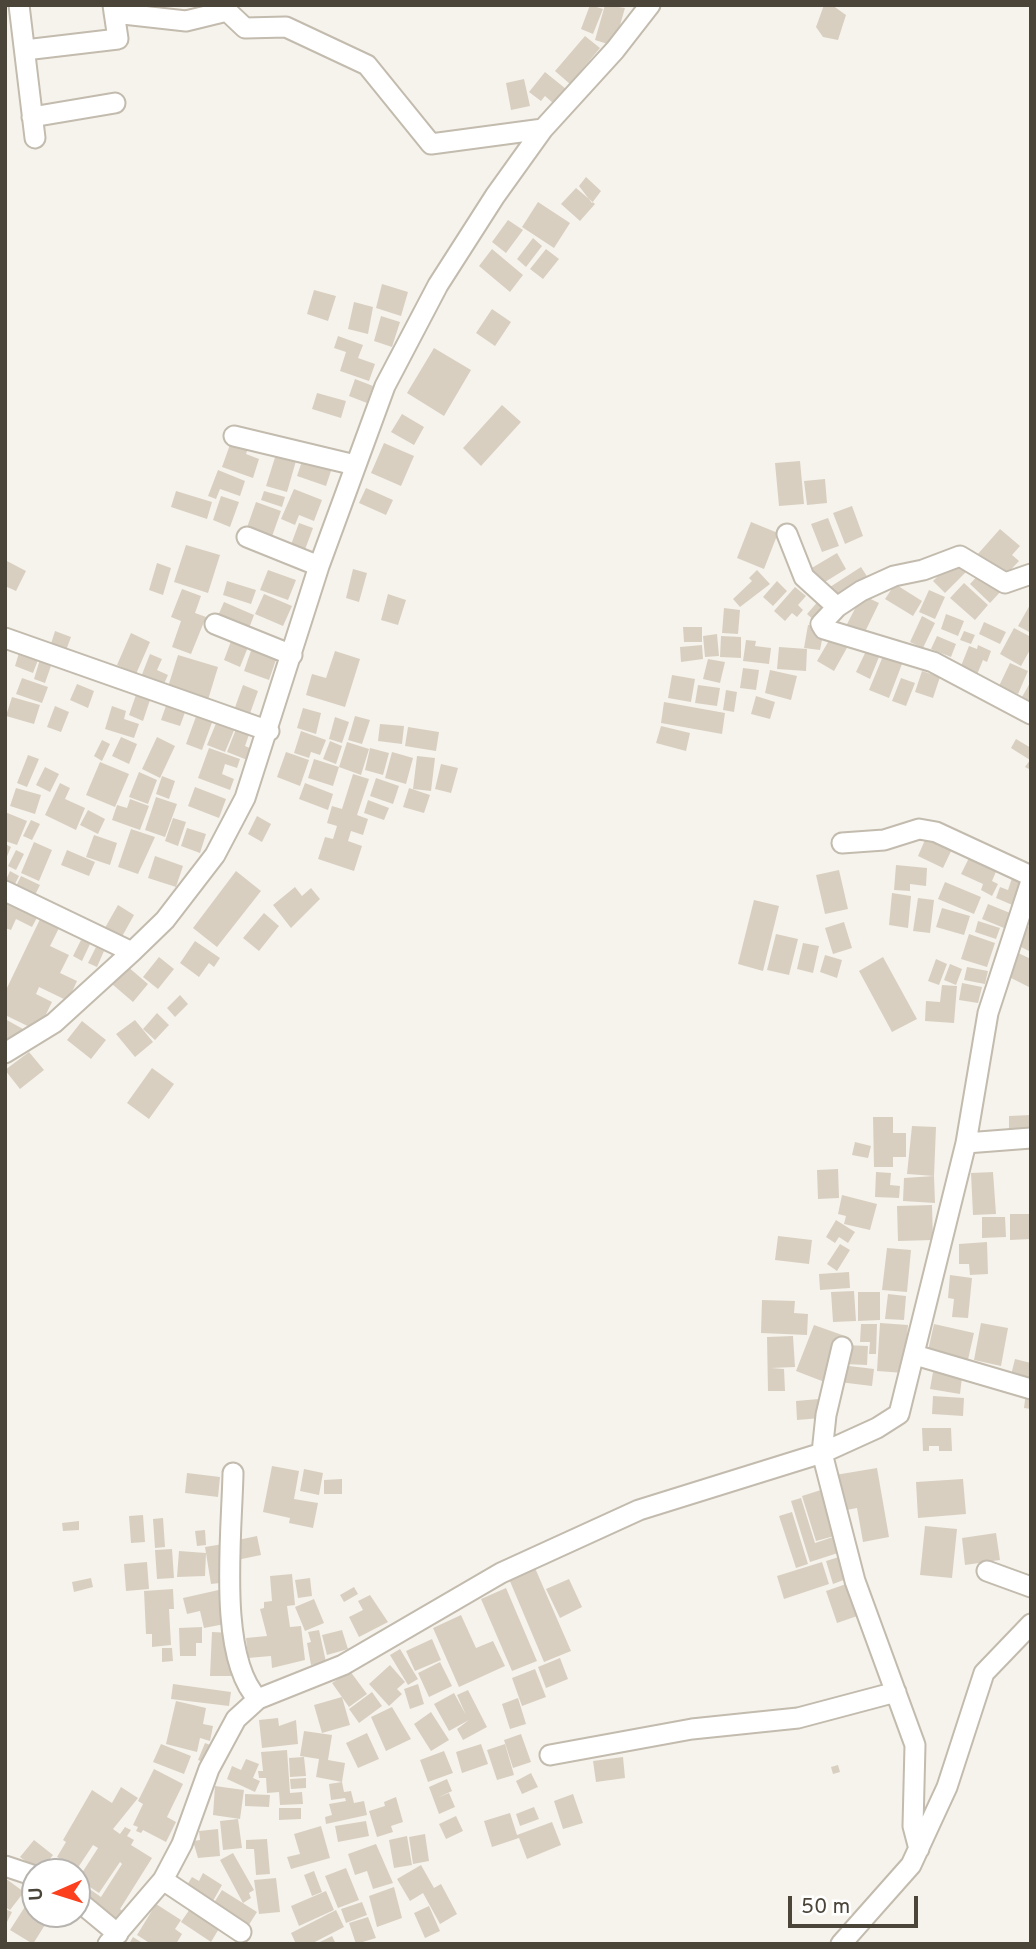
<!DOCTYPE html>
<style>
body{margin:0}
#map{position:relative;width:1036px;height:1949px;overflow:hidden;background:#f6f3ec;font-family:Overpass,sans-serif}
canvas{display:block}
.frame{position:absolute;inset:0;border:7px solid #4b4439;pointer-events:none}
.north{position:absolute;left:21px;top:1858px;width:70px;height:70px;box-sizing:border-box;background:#fff;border:2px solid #b7b4b0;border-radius:50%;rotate:267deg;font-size:19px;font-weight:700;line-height:28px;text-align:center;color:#4b4439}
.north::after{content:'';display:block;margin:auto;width:24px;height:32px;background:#fc3f1d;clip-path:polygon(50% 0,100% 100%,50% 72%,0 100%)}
.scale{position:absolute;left:788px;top:1896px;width:130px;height:32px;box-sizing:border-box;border:4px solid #4b4439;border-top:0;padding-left:9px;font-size:21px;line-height:24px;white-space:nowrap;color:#4b4439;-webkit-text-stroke:5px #fff;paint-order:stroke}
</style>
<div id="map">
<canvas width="1036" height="1949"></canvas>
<div class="frame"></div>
<div class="north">U</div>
<div class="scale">50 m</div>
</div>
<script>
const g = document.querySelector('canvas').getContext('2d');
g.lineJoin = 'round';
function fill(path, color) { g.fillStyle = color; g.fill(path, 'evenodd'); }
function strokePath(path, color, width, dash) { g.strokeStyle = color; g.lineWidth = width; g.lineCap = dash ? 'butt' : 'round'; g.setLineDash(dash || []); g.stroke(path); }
const building = new Path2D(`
 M590,5L603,9L593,34L581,29Z
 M605,5L625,8L614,46L595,40Z
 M824,5H832L846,15L838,40L823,37L816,27Z
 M585,36L600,48L570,84L555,71Z
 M545,72L566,89L554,104L545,96L541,101L529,92Z
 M524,79L530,106L511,110L506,83Z
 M586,177L601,191L592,203L579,186Z
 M576,188L595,204L580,221L561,204Z
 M538,202L570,223L554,248L522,227Z
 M508,220L523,230L506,253L492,242Z
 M533,238L542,246L526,267L517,259Z
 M492,249L523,275L510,292L479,266Z
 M546,249L559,259L543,279L530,269Z
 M382,284L408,292L401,316L376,308Z
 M314,290L336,296L328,321L307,314Z
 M354,302L373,307L368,334L348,329Z
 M492,309L511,322L495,346L476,333Z
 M381,316L400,322L392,347L374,341Z
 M338,336L363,345L358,358L375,364L369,381L340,371L346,352L334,348Z
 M434,348L471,370L444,416L407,393Z
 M355,379L373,386L367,403L349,396Z
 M317,393L346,401L341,418L312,409Z
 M502,405L521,422L481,466L463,448Z
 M402,414L424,427L414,445L391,432Z
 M232,439L249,445L246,454L259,459L253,478L222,467Z
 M384,443L414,456L401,486L371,473Z
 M278,448L298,454L287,492L266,486Z
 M304,455L333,465L326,486L297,476Z
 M800,461L804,504L779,506L775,463Z
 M218,470L245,481L240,496L220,489L216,499L208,496Z
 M825,479L827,503L807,505L804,481Z
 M366,488L393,500L386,515L359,503Z
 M294,489L322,500L314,521L299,515L295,525L281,519Z
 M176,491L212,502L207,519L171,507Z
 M264,491L285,497L282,507L261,500Z
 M221,496L239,502L230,527L213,520Z
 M256,502L281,511L270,542L245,533Z
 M852,506L863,536L845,544L833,513Z
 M828,518L839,546L822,552L811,524Z
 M751,522L778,533L764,569L737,558Z
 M299,523L313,528L303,555L289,550Z
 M1000,529L1020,546L1012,555L1019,561L1003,578L977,555Z
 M186,545L220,555L208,593L174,582Z
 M837,553L846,569L820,585L810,569Z
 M955,559L967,571L945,593L933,581Z
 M5,560L26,571L16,591L5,586Z
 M157,563L171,568L163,595L149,590Z
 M861,567L870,581L838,601L830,587Z
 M353,569L367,573L359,602L346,598Z
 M268,570L296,580L288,600L260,590Z
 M757,570L770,584L740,607L733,599L752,581L749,578Z
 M982,571L1002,590L990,603L970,584Z
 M227,581L256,590L251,604L223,595Z
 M777,581L787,591L773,606L763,597Z
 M964,583L988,605L975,620L950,598Z
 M895,584L922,601L913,616L885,599Z
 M795,587L806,596L798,605L803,610L797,617L792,613L785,621L774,611Z
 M182,589L201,596L195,613L206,617L191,654L172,647L181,621L171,617Z
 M929,590L945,597L935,619L919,612Z
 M264,594L292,606L283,626L255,614Z
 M388,594L406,600L398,625L381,620Z
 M862,595L879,603L863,636L845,628Z
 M821,598L831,607L817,623L807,614Z
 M224,602L254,615L248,631L217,618Z
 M1031,603V633L1018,626Z
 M724,608L740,610L738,634L722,633Z
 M946,614L964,621L958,636L941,629Z
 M922,616L935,623L923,648L910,642Z
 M984,622L1006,632L1000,644L979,634Z
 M808,625L817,626L815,634L823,635L820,650L804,648Z
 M683,627H702V642H684Z
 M1014,628L1031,637V648L1021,666L1000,654Z
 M55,631L71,637L65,653L50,647Z
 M964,631L975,635L971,644L960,640Z
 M131,633L150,642L136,674L117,665Z
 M717,634L719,656L705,657L703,636Z
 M233,636L250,642L240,667L224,660Z
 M721,636L741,637V658L720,657Z
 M937,636L956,644L951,657L931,649Z
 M831,637L848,646L834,671L817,661Z
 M746,640L756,641L755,646L771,648L769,664L743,661Z
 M253,645L278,654L269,680L244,671Z
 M702,645L703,659L681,662L680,647Z
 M978,645L991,651L987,662L983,660L976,677L959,671L969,646L977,649Z
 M779,647L807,649L806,671L777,669Z
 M335,651L360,659L345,707L306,695L312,674L326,678Z
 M866,651L879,657L870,679L856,672Z
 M19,653L38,660L33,673L15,666Z
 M150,654L162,659L157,670L168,675L163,686L141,677Z
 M178,655L218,667L207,703L167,690Z
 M41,656L53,660L45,683L34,679Z
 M883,656L902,664L889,698L869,690Z
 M708,659L725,662L720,683L703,679Z
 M1010,663L1028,671L1018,694L999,686Z
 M743,668L759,670L756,690L740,688Z
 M770,670L797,676L791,700L765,693Z
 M922,671L940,677L933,698L915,692Z
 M672,675L695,679L691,702L668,698Z
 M22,678L48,687L42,703L16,694Z
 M901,678L915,683L906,706L892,701Z
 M1031,681V702L1022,697Z
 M77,684L94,691L88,708L70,700Z
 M243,685L258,691L248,719L233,713Z
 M698,685L720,688L717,706L695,703Z
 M726,690L737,692L734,712L723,710Z
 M137,692L151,697L143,721L129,715Z
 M756,696L775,702L770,719L751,714Z
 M12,697L40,705L34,724L6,716Z
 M168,700L187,707L180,726L161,720Z
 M664,702L725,713L722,734L661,723Z
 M55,706L69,712L61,732L47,727Z
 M112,706L126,711L124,719L139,724L134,738L105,729Z
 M303,708L321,713L316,734L297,728Z
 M198,711L214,717L202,750L186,744Z
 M355,716L370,720L362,744L348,740Z
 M335,717L349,722L342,743L329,739Z
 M217,721L235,728L225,752L207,745Z
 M238,724L251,729L245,746L254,750L250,761L227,752Z
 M380,724L404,726L402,744L378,741Z
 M661,726L690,733L686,751L656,743Z
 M408,727L439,732L436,751L405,746Z
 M301,731L326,740L320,755L311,752L309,758L294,753Z
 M121,737L137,744L129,764L112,756Z
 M157,737L175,746L160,778L142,769Z
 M1016,739L1031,748V770L1025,767L1030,760L1011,748Z
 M102,740L110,744L102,761L94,756Z
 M330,741L342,746L336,764L323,759Z
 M347,742L369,749L361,775L339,767Z
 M209,748L240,759L237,768L225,764L222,774L234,779L230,790L198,778Z
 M370,748L389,753L383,775L365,770Z
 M286,752L309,760L300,786L277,777Z
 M392,752L413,758L406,784L385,778Z
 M28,755L39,759L27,787L17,783Z
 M417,756L435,758L431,791L413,789Z
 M314,759L339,767L333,786L308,778Z
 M100,762L129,774L115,807L86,795Z
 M441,764L458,768L451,793L435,789Z
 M45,767L59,774L50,792L36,785Z
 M139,772L157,780L148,804L129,797Z
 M353,774L369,779L357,815L368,819L363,835L351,831L348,841L362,846L354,871L318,859L325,837L333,839L337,826L327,823L332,806L342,809Z
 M162,776L175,781L169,799L156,794Z
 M376,778L399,786L393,804L370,796Z
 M60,783L70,788L65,799L85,808L76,830L45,815Z
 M305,783L333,794L328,810L299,799Z
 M195,787L226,799L219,818L188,806Z
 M16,788L41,795L35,814L10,806Z
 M409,788L430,795L424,813L403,807Z
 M156,797L177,804L165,837L145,830Z
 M130,799L149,806L140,830L112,820L117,805L127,808Z
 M368,800L389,808L384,820L364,813Z
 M88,810L105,819L98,834L80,825Z
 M5,812L27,821L17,845L5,841Z
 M257,816L271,824L262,842L248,834Z
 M173,818L186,822L178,846L165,841Z
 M31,820L40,824L32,840L23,836Z
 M187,828L206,834L200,853L181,846Z
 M131,829L155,837L138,874L118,867Z
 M928,833L954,845L943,868L918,856Z
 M94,835L117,843L110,865L86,857Z
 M34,842L52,850L39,881L21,873Z
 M5,844L11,847L5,861Z
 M16,850L24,854L16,870L8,866Z
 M67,850L95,862L89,876L61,865Z
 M971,854L998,867L992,881L998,884L992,896L981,890L983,884L961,874Z
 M155,856L183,866L176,887L148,878Z
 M896,865L927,868L926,886L910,884V891L894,890Z
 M839,870L848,909L825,914L816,875Z
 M10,871L19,876L11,892L5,882Z
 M236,871L261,891L217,947L193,928Z
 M1013,875L1027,881L1017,907L996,898L1000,887L1008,890Z
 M21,876L40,885L32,901L13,892Z
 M945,882L981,897L974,914L938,899Z
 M295,887L302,896L311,888L320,899L291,928L273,905Z
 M892,893L911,896L908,928L889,925Z
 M5,898L40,912L32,927L16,919L11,930L5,928Z
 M918,898L934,900L930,933L913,931Z
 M754,900L779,906L763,971L738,964Z
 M988,904L1010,913L1004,928L982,919Z
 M118,905L134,915L119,942L102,933Z
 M942,908L970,916L964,935L936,927Z
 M264,913L279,926L259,951L243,938Z
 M42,915L61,924L50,946L69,955L60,973L77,981L68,1001L39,987L36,994L52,1002L38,1031L5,1015V992Z
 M978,921L1000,928L996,939L975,932Z
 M844,922L852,948L833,954L825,928Z
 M1027,926L1031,927V952L1017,945Z
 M776,934L798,939L789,975L767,970Z
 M969,934L995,943L987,967L961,959Z
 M81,940L90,944L82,961L73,956Z
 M195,941L220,958L214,967L209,963L199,977L180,963Z
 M803,943L819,946L813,973L797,969Z
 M96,947L104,951L97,967L88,963Z
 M1016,952L1031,959V988L1005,975Z
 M825,955L842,960L837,978L820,972Z
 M159,957L174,969L158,989L143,977Z
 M883,957L917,1019L892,1032L859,971Z
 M936,959L947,964L939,985L928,981Z
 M950,964L962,969L956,985L944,980Z
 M127,966L148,984L133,1002L112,984Z
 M967,967L988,971L985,984L964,980Z
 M962,983L982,987L978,1003L959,1000Z
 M942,985L957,986L954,1023L925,1021L926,1001L940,1002Z
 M180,995L188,1004L175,1017L167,1008Z
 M157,1013L169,1025L155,1040L143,1029Z
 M5,1019L23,1029L13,1046L5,1042Z
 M135,1020L153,1042L135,1057L116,1034Z
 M82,1021L106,1040L91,1059L67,1040Z
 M29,1052L44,1070L20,1089L5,1070Z
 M152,1068L174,1084L149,1119L127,1103Z
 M1031,1115V1130L1009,1131V1116Z
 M873,1117H893V1133H906V1157H893V1167H874Z
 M912,1126L936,1127L934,1176L907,1174Z
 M855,1142L871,1146L868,1158L852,1155Z
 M838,1169L839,1198L818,1199L817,1170Z
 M876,1172L891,1173L890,1185L900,1186L899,1198L875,1197Z
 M993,1172L996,1214L973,1215L971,1173Z
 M934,1176L935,1203L903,1201L904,1178Z
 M842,1195L877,1204L870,1230L844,1224L846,1216L838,1214Z
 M932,1205L933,1240L898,1241L897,1206Z
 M1010,1214H1031V1239L1010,1240Z
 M982,1217H1005L1006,1237L982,1238Z
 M836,1220L855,1232L848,1243L839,1237L835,1243L826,1237Z
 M778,1236L812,1240L809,1264L775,1260Z
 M987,1242L988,1274L970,1275L969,1264H959V1244Z
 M840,1244L850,1250L837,1271L827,1264Z
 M887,1248L911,1250L907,1292L882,1290Z
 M849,1272L850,1288L820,1290L819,1274Z
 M950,1275L972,1278L968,1318L952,1317L954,1299L948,1298Z
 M854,1291L856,1321L833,1322L831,1292Z
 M858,1292H880V1320L858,1321Z
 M888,1294L906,1296L904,1320L885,1319Z
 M762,1300L795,1301L794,1313L808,1314L807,1335L761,1333Z
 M880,1323L908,1325L904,1373L877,1371Z
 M981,1323L1008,1328L1001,1366L974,1360Z
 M861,1324H877L876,1354H869L870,1342H860Z
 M934,1324L974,1333L967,1364L927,1355Z
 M814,1325L845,1336L827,1383L796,1371Z
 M793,1336L795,1367L771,1368L784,1369L785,1391H768L767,1337Z
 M844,1345L868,1346L867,1365L843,1364Z
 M1015,1359L1031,1363V1383L1010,1379Z
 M841,1365L874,1369L872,1386L839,1382Z
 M933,1372L962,1377L960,1394L930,1389Z
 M1026,1392L1031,1393V1409L1024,1408Z
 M933,1396L964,1398L963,1416L932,1414Z
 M819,1399L821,1418L797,1420L796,1401Z
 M922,1428H951L952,1451H939V1446H929V1451H923Z
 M272,1466L299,1471L294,1499L318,1503L313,1528L289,1523L290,1518L263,1512Z
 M877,1468L889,1537L863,1542L857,1508L841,1511L835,1475Z
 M304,1469L323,1473L319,1495L300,1491Z
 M187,1473L220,1477L218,1497L185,1493Z
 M342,1479V1494H324V1480Z
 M963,1479L966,1514L918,1518L916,1482Z
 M824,1489L838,1535L816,1541L802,1496Z
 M801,1498L815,1543L836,1536L841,1552L810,1562L791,1501Z
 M792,1512L808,1564L796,1568L779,1516Z
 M143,1515L145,1542L131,1543L129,1516Z
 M163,1518L165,1547L155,1548L153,1519Z
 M79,1521V1530L63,1531L62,1523Z
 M925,1526L957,1529L952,1578L920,1575Z
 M205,1530L206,1545L197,1546L195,1531Z
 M996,1533L1000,1560L965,1565L962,1538Z
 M257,1536L261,1555L237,1560L233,1541Z
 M223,1544L229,1582L211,1584L205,1547Z
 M172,1549L174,1578L157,1579L155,1550Z
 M179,1551L206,1553L205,1576L177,1577Z
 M842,1556L849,1578L833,1584L826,1561Z
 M147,1562L149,1589L126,1591L124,1564Z
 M822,1562L829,1584L784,1599L777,1576Z
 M535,1568L571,1651L544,1662L509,1579Z
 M292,1574L295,1605L287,1606L290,1627L301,1626L305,1660L272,1668L271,1656L248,1658L246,1638L267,1636L260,1609L264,1608V1602L272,1601L270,1576Z
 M91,1578L93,1587L74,1592L72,1582Z
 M310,1578L312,1596L298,1598L295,1580Z
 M569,1579L582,1607L560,1618L546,1589Z
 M852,1582L863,1614L837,1623L826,1591Z
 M354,1587L358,1594L344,1602L340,1595Z
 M506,1588L537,1661L512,1671L481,1599Z
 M173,1589L174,1609H169L171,1645L152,1647V1634H146L144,1591Z
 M223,1589L230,1623L204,1628L200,1611L187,1614L183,1598Z
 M370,1595L388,1622L359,1637L349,1617L363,1610L358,1601Z
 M314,1599L324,1623L305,1631L295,1607Z
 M461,1615L476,1648L493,1641L505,1666L459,1687L433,1628Z
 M202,1627V1643H196V1656H180L179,1628Z
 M319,1630L326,1662L311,1665L307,1643L311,1642L308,1632Z
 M342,1630L348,1649L327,1655L322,1635Z
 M212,1632L232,1633L236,1676H210Z
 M432,1639L441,1660L415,1671L406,1651Z
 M162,1648H172L173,1661L162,1662Z
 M400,1649L418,1679L408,1685L390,1655Z
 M560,1658L568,1679L546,1688L538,1667Z
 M440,1662L452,1686L429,1697L418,1673Z
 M390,1665L405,1682L397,1689L402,1694L389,1706L369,1684Z
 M535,1669L546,1697L522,1706L512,1678Z
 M350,1671L367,1694L349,1707L332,1683Z
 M173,1684L231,1692L229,1706L171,1699Z
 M418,1684L424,1704L410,1709L404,1689Z
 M468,1690L487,1727L463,1740L457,1729L469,1720L449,1731L434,1704L454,1693L466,1715L457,1695Z
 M372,1692L382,1706L359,1723L349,1709Z
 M342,1697L350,1725L322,1733L314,1705Z
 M518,1698L526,1724L510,1729L502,1704Z
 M176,1701L206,1708L203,1724L213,1726L210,1741L200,1738L197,1752L166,1744Z
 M392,1707L411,1739L386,1751L371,1717Z
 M431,1712L449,1740L431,1751L414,1724Z
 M278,1718L279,1726L296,1720L298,1744L262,1748L259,1720Z
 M304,1731L332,1735L328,1760L345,1763L342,1782L316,1777L319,1759L300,1756Z
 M367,1733L379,1759L358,1768L346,1743Z
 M521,1734L531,1762L513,1768L504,1740Z
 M205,1743L213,1746L206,1763L198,1760Z
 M161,1744L191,1756L184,1774L153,1762Z
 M481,1744L488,1764L462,1773L456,1752Z
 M505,1744L514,1775L497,1780L487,1750Z
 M287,1750L290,1793L302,1792L303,1804L280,1805L279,1792L267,1793L266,1778H259L258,1771H263L261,1752Z
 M444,1751L453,1773L428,1782L420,1760Z
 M304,1757L306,1776L290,1777L289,1758Z
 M623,1757L625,1778L596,1782L593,1761Z
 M246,1759L259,1764L253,1778L260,1781L255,1792L227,1779L232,1766L241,1770Z
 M838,1765L840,1772L833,1774L831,1767Z
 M154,1769L183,1784L167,1817L176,1822L166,1842L143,1830L141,1833L136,1831L138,1827L133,1825L143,1804L138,1801Z
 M531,1773L538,1787L522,1794L516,1781Z
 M306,1778V1788L291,1789L290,1779Z
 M447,1779L452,1791L437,1798L449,1793L455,1807L439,1814L429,1787Z
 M342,1782L344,1792L351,1791L354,1803L364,1801L367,1815L326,1824L325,1817L332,1815L329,1804L346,1801L345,1798L331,1800L329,1784Z
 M215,1786L244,1790L240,1819L213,1815Z
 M121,1787L138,1798L113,1829L120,1834L125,1827L131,1830L127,1836L134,1840L131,1845L152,1858L120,1909L124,1912L117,1924L80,1900L88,1888L101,1897L122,1864L120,1862L99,1893L78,1879L98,1848L93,1845L77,1869L57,1857L66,1842L63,1840L92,1790L112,1803Z
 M245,1794L270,1795L269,1807L245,1806Z
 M573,1794L583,1823L563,1829L554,1801Z
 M396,1797L403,1822L391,1826L393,1832L377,1837L369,1811L385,1806L384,1802Z
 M534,1807L539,1819L520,1826L516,1814Z
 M279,1808H301V1819L279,1820Z
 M510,1813L517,1835L552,1822L561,1845L527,1859L519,1838L492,1847L484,1821Z
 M456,1816L463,1831L446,1839L439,1824Z
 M238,1819L242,1848L223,1850L220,1821Z
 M366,1821L369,1836L338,1842L335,1826Z
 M321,1826L330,1858L291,1869L287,1857L300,1854L294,1834Z
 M218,1829L220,1856L198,1858L193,1841L200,1840L199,1831Z
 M425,1834L429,1861L413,1864L409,1837Z
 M407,1836L412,1865L394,1868L389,1840Z
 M267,1839L270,1874L256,1875L254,1849H246V1840Z
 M34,1840L53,1855L40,1872L20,1857Z
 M376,1844L393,1883L373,1889L367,1871L355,1875L348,1854Z
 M233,1853L254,1890L249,1893L251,1898L243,1903L220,1860Z
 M54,1862L62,1867L59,1872H48Z
 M66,1864L79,1872H62Z
 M421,1865L434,1888L441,1884L457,1914L440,1924L423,1893L410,1901L397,1879Z
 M346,1868L359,1900L338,1908L325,1876Z
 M314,1871L322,1892L312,1896L304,1875Z
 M203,1873L222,1885L209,1908L182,1893L192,1877L199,1881Z
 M5,1878L24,1892L10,1910L5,1907Z
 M276,1878L280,1912L259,1914L254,1880Z
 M77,1882L85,1888L77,1900Z
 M394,1887L402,1918L377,1927L369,1896Z
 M222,1890L257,1912L245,1931L210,1909Z
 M326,1891L334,1910L299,1926L291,1906Z
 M362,1902L367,1915L346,1923L341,1909Z
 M194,1903L223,1922L211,1942L181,1922Z
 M156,1904L181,1920L175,1929L182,1934L176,1944H151L137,1935Z
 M26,1905L35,1914L48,1920L33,1944L10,1930Z
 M429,1906L440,1931L425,1938L414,1913Z
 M5,1909L12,1912L5,1926Z
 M336,1910L344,1927L311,1944H296L291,1933Z
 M368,1917L376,1938L356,1944L349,1923Z
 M332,1936L336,1944H316Z
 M133,1937L144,1944H129Z`);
const minor = new Path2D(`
 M19,5L35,138
 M114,13L186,21L227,11L245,28L286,27L367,65L431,144L543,129
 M25,50L118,39L113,5
 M32,117L115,103
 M234,436L355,465
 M787,534L804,577L837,607
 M247,537L319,566
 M1031,574L1005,583L960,556L923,570L894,576L861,591L837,607L821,624L824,629L933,662L1031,714
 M215,624L292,655
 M5,638L269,731
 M842,843L884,840L919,829L936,832L1031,876
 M5,891L132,952
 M5,1053L54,1023L132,952L165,920L215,855L245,798L319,566L385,386L438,285L495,196L543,129L615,50L650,5
 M966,1143L1031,1138
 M842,1347L826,1415L822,1453L855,1581L915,1745L913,1826L919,1849
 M915,1355L1031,1389
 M233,1473C232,1532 217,1657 258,1699
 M987,1571L1031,1587
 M550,1755L692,1729L798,1718L896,1692
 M5,1866L35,1876
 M163,1880L241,1932
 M77,1900L118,1934
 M108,1944L163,1880L182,1844L209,1769L236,1719L258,1699L343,1665L501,1573L639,1510L822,1453L877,1428L899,1414L966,1143L988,1013L1031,881
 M841,1944L911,1865L947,1787L984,1673L1031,1624`);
fill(building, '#d8cfc1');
strokePath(minor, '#c2bbae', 23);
strokePath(minor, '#fff', 19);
</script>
